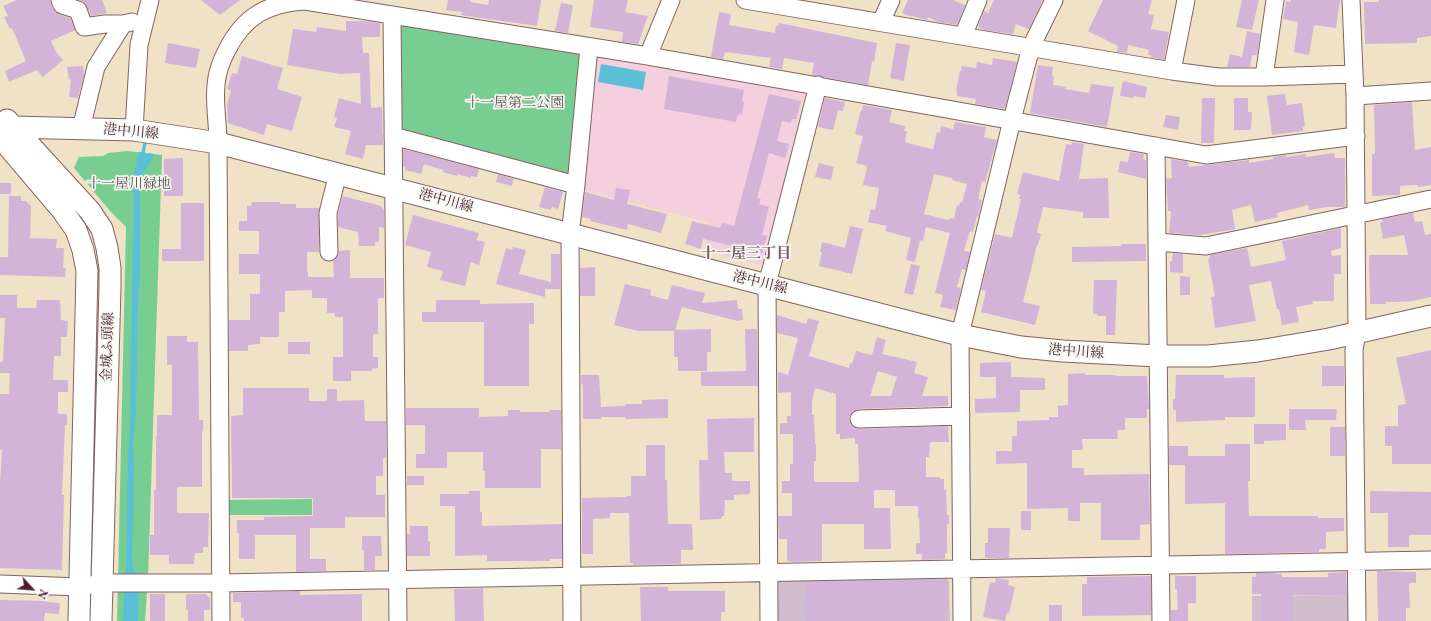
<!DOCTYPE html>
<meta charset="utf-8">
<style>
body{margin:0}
#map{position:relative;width:1431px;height:621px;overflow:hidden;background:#efe2c6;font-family:"EB Garamond",serif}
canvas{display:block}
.north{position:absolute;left:12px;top:569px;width:40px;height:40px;-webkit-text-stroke:3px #f6f6f2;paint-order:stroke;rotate:116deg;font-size:11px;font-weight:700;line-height:16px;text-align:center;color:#4a1f2b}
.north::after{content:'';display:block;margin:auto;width:14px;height:18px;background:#4a1f2b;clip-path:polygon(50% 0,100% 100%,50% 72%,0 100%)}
</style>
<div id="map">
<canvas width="1431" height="621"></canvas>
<div class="north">N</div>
</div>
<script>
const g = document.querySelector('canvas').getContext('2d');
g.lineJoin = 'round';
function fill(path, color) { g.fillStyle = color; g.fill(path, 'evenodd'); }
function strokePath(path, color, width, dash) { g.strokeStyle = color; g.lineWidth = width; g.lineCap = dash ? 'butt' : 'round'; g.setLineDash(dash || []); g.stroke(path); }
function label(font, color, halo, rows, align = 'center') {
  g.font = font + ' "EB Garamond","Noto Serif JP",serif'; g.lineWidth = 3.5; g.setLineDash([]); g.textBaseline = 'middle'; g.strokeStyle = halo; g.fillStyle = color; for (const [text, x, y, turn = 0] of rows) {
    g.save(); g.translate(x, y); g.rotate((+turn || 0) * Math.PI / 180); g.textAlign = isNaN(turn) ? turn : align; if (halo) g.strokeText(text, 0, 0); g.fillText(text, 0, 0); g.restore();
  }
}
const built = new Path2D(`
 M599,56L800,92L804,96L765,261L761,265L704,250L710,223L581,189L594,61Z`);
const industrial = new Path2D(`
 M946,578L949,581L950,621H776V583L779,581Z
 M1349,595V621H1252V596Z`);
const green = new Path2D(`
 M403,24L579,53L582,56L571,176L405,135L400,127V27Z
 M128,151L162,155L148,578L145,621H117L126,227L111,212L74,168L79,157L103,156L108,153Z
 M312,499V515H229V500Z`);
const water = new Path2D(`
 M601,64L646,72L643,90L598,82Z
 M139,152L154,154C152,161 149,164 146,169C142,174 142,180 140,186V271L138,306L136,409L133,447L134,466L132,565L139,578L138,621H123L124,594L122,578L126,570L128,455L130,428L134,175Z`);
const stream = new Path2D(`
 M142,157L146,139`);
const building = new Path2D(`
 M17,0H50L53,9L55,13L70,18L75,30L51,41L56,52L63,60L43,77L37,70L9,82L5,71L26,61L12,28L10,29L4,17L8,16L3,6Z
 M80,0H102L107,13L91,16L85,3Z
 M201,0H240L220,15Z
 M448,0H470V2L488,5L489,0H541L537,26L467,16L461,15L462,12L446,10Z
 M594,0H628L625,12L648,16L638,44L622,42L623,32L590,27Z
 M908,0H953L965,5L957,25L938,22L928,17L927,20L912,16V17L902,13Z
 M994,0H1043L1029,29L1016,24L1013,34L984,30L978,27L984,11L988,13Z
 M1103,0H1152L1148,14L1154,15L1151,29L1169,32L1164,60L1151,57V55H1148L1149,50L1128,45L1127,53L1117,52L1118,46L1088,31Z
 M1242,0H1259L1252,30L1236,27Z
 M1291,0H1340L1336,28L1314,25L1309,55L1294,52L1298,22L1283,19L1286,1L1291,2Z
 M1379,0H1431V36L1417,38V43L1365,44L1364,2H1379Z
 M561,3L573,5L568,33L555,31Z
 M719,12L731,14L729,25L775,33L776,26H778L779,23L877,43L874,62L872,61L868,85L812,75L814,63L784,58L782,69L769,67L771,58L725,52L723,59L711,57Z
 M346,21H364L380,23V37H362L363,53H369L371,108L382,107L383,145H366L363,159L345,154L351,131L334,127L337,118L334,117L339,98L361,104L360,73L340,74L287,65L293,29L316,32L317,27L346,31Z
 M1247,31L1260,34L1257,55H1252L1250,67H1227L1230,54L1242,57Z
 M168,43L200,49L196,68L165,63Z
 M896,43L910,45L904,81L890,78Z
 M242,56L283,68L277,89L302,97L292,131L267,124L264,135L228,123L227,104L231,91L227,89L232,73L237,74Z
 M993,58L1017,62L1005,109L975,104L976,99L957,96V91H956L960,71H961L962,66L976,68L977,62L992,65Z
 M1038,65L1053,67L1052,76L1054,77L1053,85L1066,87L1065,89L1089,93L1091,84L1114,87L1107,127L1030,113Z
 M83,66L84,75L78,98L69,97L71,79L69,80L67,67Z
 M669,76L744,90L742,102H744L742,115L738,114L736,122L664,109Z
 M1123,81L1147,87L1145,98L1134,96L1133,98L1120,96Z
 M769,94L801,101L796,119H792L791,123L782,121L777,141L789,144L785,158L769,153L757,198L761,199L759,204L769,207L762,235L767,236L762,253L703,239L701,249L685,244L692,221L720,228L722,223L734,226Z
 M1285,94L1287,105L1302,103L1305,127H1303V131L1272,135L1267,96Z
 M825,98L845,102L843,111L838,110L833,130L818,127Z
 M1202,98H1215L1214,143H1201Z
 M1234,98H1248V112H1252L1251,130H1234Z
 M1412,102L1415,150L1431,147V185L1418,187L1417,185L1400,186V195L1372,196V154H1375L1374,105Z
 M863,105L892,110L889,122L905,126L904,131H907L905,142L923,147L933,149L937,132L940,133L941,126L953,129L955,122L986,127L984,137L997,140L985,182L982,181L978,199L982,200L978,217L977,216L973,232L970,231L964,251L970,252L966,270L962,269L957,287L961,288L956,310L940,307L943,295L935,293L950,233L926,227L923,241L920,240L915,262L906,260L911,238L885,231L887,226L868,222L871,209L875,210L879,188L863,185L867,166L856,163L863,136L855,134L861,110L862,111ZM934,174L952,178V179L955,181L967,184L962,203L960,202L959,206L957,205L954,219L949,218V220L924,214Z
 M1166,115L1180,117L1178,130L1163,127Z
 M1072,142L1084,144L1079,179L1108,178L1109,218H1083V212L1043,207L1037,233L1041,234L1038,245H1037L1023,302L1040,306L1035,325L981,312L986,291L981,290L995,234L1012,238L1021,199H1019L1020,195L1017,194L1023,172L1059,181L1066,144L1071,145Z
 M403,149L479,169L477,177L471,176V178L458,174L457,176L443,172L444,170L424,164L421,174L405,170L406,167L403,166Z
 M1130,152L1144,154L1143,159L1146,160V179L1118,172L1120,161L1128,162Z
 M1334,153L1335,158H1345V207H1326L1309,210L1308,205L1277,213L1278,217L1255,222L1251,205L1232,210L1235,229L1200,235L1169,233L1171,211H1168L1166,179L1172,178L1171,159L1188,162L1189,167L1249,160V163L1273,159V157L1286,155V157L1306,154V157Z
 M183,158V196H164V159Z
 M819,163L834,167L831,180L815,177Z
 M498,174L514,179L512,186L496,182Z
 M0,183H11V194H0Z
 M545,187L563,192L558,209L552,207L551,210L539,207Z
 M616,188L630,190L627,204L667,214L661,233L628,224L627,230L590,221L591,219L582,217L585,192L614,200Z
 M9,196H21V201H26L31,206L30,238L57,239L56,248H64L63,268H66L65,277L0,275V257H8Z
 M343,196L381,206L384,210V228L379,227V242H375V246H359L358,232L338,227V214Z
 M252,202H280V204H296V208H319V252H307V272H308V277H334L333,261L338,256L339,251L350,250V278H384V298H378V334H373V357H378V368L372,369V371H351V381H333V357H343V317H335V313H327V298H312V290L285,291V312H279V337H260V344L248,345V351H229V320H250V294H259V293H260V274H239V254H259V231H239V221H247V206H251Z
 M181,203H204V261H162V249H181Z
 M1413,213L1415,222L1422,221L1425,235L1431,234V297L1413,301L1394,302H1386V304H1370L1369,255H1408L1404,235L1383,239L1380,222H1383L1382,219Z
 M413,215L479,233L477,240L485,242L479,265L471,262L465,286L440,280L443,271L427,267L431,252L405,245Z
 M850,226L863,229L852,274L819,266L822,252H820L822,242L845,248Z
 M1341,228V248L1331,251L1332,256L1341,255V274H1334V301H1312L1313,304L1296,307L1299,322L1282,325L1279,309H1277L1271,281L1249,285L1256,321L1215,328L1211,297L1215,296L1208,259L1210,258V255L1247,248L1251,267L1286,260L1282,241Z
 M1121,244H1146V261L1072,262V247L1121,246Z
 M513,247L526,250L519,274L551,282V254H560V284H557H560V289H545V297L496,284L506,248L512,250Z
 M1173,253L1183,254V273L1170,272V261H1172Z
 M911,264L920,266L913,295L904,293Z
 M595,267V296H580V268Z
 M1180,276L1190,277V295H1180Z
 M1094,280H1117L1115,335H1106V316H1097V314H1093Z
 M625,284L651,290L650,295L668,300L672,285L705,293L702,303L737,300L738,309H742L743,320L738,321L682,307L675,330L711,329V352H707V371H678V357H674V331H638L614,325Z
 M0,295H17V308H36L37,300H60L61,320L68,321L67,337H61V356H54L53,380H68V392H58V414H67V425H65L62,495H64L62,570L0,568V484L2,450H0V394H9L10,373H0V362H3L5,318H0Z
 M436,300H480V304L534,303V324H529V386H484V322H422V312H436Z
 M777,315L806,324L808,318L819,321L809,356L849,368L850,363L852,364L856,351L872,355L877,337L886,340L882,354L917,362L914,373L928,377L922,396H948V406L859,409L853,411L850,415L849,419L851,425L855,428L859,429L948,426L949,442H930L929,457H926V477H940V479H944V490H946L947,515H949V524H947V553H945V559L922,560V554H916V543H920L919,518H918V506H895V490H874V508H890L891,549H864V524H822V561L790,562V561H787V539H779L778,516H792V493H782V481H790V464H793V434H780V423H787V416H791V392L778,393V372L788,375L798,338L777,333ZM878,371L897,377L891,396H870ZM815,388L836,394V434H840V439L855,438V444H858L859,482H814V461H816V444H815L814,415H812V401Z
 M745,329H757L758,386H701V372L746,371Z
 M167,336H187V342H198L199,420H203V431H202V487H177V513H209L208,547H203V553H195L194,564H169V555H150V535H154V490H156V436H157V415H172V365H167Z
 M288,342H310V354H288Z
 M1431,350V464H1392V446H1385V426H1398V405L1406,404L1396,358Z
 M1011,362V377L1045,378V390H1020V412L975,413V399L996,398V377H980V363Z
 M1322,366H1344V386H1322Z
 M1085,373V375H1116V376H1147L1149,409H1147V418H1125V430H1117L1118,439H1082L1083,450H1072V468H1084V475L1149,474L1150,524L1140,525V540H1101V503H1080V521H1068V508L1027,509V463L996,464V451H1012V436H1017V421L1049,420V417H1058V406L1068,405V374Z
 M581,375H599L601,407L625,406V404H642V400L668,399V418L625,419V417H601V419H583V384L581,385Z
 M1176,375H1224V378L1255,377V417H1225V420L1176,422V410H1173V399H1175Z
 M243,388H309V401H327V389H337V401L364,400L365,421H386V458H383V476H376V495H385V517H345V528H310V559H326V571L296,572V535H255V559H239V533H237V520H264V517L313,516V498H232L231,416L243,415Z
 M406,408H479V417L508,416V410H520V412H549V410H561V449H541V488H485V471H483V452H447V468H416V454H425V425H406Z
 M1289,409H1337L1336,420H1305L1306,430H1289Z
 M754,418V452H724L725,473H732V481H750V494L734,495V500H725L724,516H722L721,519L700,520L699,460H708L707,419Z
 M1254,424H1286V440L1264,441V444H1254Z
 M1330,427H1345V456H1330Z
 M1225,444H1250V481H1248L1249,516H1318V518H1344V531L1326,532V549H1319V552L1225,554V503L1185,504V465H1169V446H1188V456H1225Z
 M646,445H665V480H667L668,524H692L693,550H681V564L633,565V563H630L629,513H610V518L593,519V554H582V498L627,497V496H631V476H646Z
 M407,476H424V485H407Z
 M469,491H480V512H482V526L562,524V559H550V561H487V555L455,556V506H440V494H469Z
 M1370,491L1431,492V535H1409V547H1388V513H1370Z
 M1021,511H1031V530H1021Z
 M410,526H428V541H430V556H407V534H410Z
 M988,528H1010L1009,558H985V543H988Z
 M362,536H381L382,556H375V570H364V550H362Z
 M1377,571L1416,572V583H1409L1410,608H1406V621H1378Z
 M1346,572L1347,595H1293V621H1261V594H1252V577H1256V573H1276V574H1282V577H1328V573Z
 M1151,576V615L1082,616V584H1087V577Z
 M1175,576H1196V603H1188V621H1171V610H1178L1177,589H1175Z
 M996,578L1009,580L1008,585L1015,587L1009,613L1007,612L1005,621L983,617L990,582L995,583Z
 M946,580L948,613H945V621H807V615H804V601H807L806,582Z
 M640,587H668V591H725V612H721V621H641Z
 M483,588L484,621H455L454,589Z
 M300,591V595L362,594V621H244V618H241V602H233V593Z
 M150,594H165V621H150Z
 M186,594H206L210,598V610H204V621H188V610H186Z
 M0,600L46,601V602L60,603L59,614L45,613L44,621H0Z
 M1049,605H1062V621H1049Z`);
const minor = new Path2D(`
 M60,0L62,5L78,10L84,27L105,24H123L132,22
 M745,0L1172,71L1218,77H1264L1354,74
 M1351,0L1355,96L1357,332L1354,350L1357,621
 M392,15L398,621
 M881,22L891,0
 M963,36L978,0
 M648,56L671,0
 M1172,71L1186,0
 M1264,77L1275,0
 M1355,96L1431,91
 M81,129L96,67L123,24
 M134,130L139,45L150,0
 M393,136L576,185
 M1156,146L1161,621
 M1157,242L1206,246L1431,199
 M329,252L328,213L338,173
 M859,419L961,416
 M0,584L80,587L101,583H220L1431,560
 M221,621L218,143C218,124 214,103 216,85C217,72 221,61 227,50C244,16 268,3 305,1L648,56L1206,155L1356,136
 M572,621L570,234L576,185L589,47
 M769,621L767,285L818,85
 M962,621L960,335L1012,120L1031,47L1054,0`);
const major = new Path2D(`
 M7,120L90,211L102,229L107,248L110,268V287L101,621
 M0,124L12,127L134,130L218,143L960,335L1021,347L1063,351L1158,356H1208L1258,351L1329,339L1431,316
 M0,137L62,210L76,230L83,250L87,271L79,621`);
const parkNames = [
 ["十一屋第二公園",515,103],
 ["十一屋川緑地",129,184]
];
const streetNames = [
 ["港中川線",131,132,5],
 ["港中川線",446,201,15],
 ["港中川線",760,283,14],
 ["金城ふ頭線",108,347,-88],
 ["港中川線",1076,352,4]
];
const neighbourhoodNames = [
 ["十一屋三丁目",746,254]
];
fill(built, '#f4cfdd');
fill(industrial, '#d0bdcd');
fill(green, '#77cd92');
fill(water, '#5ac0d7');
strokePath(stream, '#5ac0d7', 3.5);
fill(building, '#d3b4d8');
strokePath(minor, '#846361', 19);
strokePath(major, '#846361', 23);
strokePath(minor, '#fff', 17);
strokePath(major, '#fff', 21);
label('14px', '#58534a', '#f6f6f2', parkNames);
label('14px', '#4a1f2b', '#f6f6f2', streetNames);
label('bold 15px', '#7a5368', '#f6f6f2', neighbourhoodNames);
</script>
